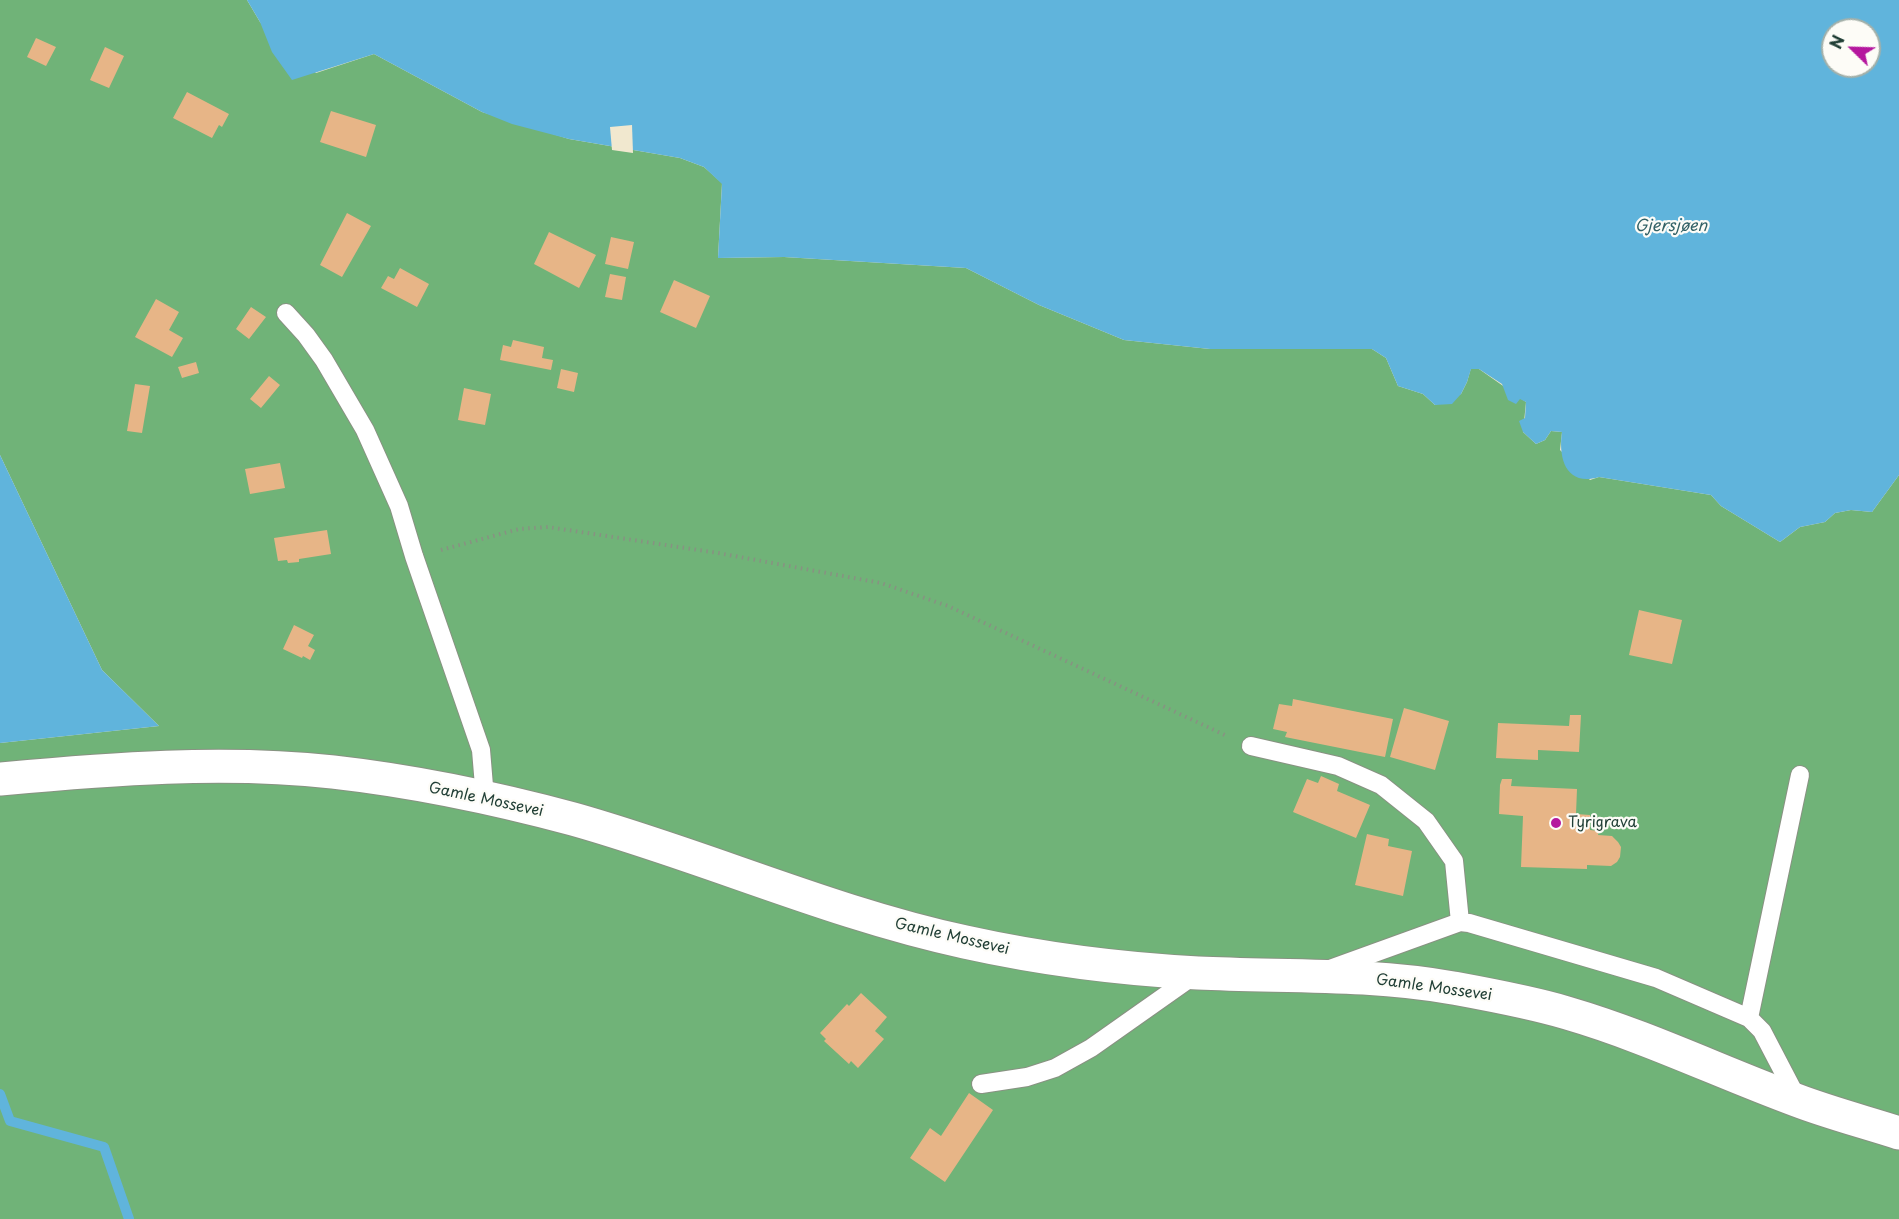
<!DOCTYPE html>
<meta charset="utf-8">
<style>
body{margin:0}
#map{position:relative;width:1899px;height:1219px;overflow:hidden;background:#f1e8cf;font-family:"Playpen Sans",sans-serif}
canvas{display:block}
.north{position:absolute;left:1821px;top:18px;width:60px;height:60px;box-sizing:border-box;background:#fdfcf7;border:2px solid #a4b0a9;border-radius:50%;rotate:293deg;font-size:16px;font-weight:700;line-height:24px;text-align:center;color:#1f3d34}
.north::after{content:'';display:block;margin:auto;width:21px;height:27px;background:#b5179e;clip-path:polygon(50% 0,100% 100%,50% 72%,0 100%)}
</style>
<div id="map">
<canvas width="1899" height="1219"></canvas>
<div class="north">N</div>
</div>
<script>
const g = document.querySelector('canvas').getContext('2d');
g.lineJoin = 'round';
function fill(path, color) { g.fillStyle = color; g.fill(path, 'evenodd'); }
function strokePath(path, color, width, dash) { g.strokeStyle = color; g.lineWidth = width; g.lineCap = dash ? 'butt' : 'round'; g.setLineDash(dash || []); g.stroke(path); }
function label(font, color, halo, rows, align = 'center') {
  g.font = font + ' "Playpen Sans",sans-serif'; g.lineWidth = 4.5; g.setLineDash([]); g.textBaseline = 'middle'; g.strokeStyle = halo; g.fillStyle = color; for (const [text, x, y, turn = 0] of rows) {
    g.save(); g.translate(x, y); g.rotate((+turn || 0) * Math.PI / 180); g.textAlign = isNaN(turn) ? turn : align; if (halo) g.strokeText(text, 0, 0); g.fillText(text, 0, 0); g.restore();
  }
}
const forest = new Path2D(`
 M0,0H247L260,22L316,73L374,54L482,112L569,139L680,158L704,167L722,183L718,258L784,257L966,268L1039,305L1124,340L1210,349H1372L1386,358L1398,386L1423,394L1435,405L1461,394L1467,382L1471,368L1479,369L1526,402L1523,432L1536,444L1545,440L1551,431L1562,432L1560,450L1590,480L1599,477L1711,495L1721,506L1780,542L1800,527L1825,522L1835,513L1851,510L1872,512L1899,475V1219H0V743L159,726L102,670L0,455Z`);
const water = new Path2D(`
 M247,0H1899V475L1872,512L1851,510L1835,513L1825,522L1800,527L1780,542L1721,506L1711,495L1599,477C1566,487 1558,458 1562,432L1551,431L1545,440L1536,444L1523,432L1519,421L1525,418L1526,402L1520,399L1516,404L1508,400L1502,384L1479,369H1471L1467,382L1461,394L1452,404L1435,405L1423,394L1398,386L1386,358L1372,349H1210L1124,340L1039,305L966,268L784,257L718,258L722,184L704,167L680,158L569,139L512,124L482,112L374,54L292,80L272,52L260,22ZM1833,30H1869V66H1833Z
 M0,455L102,670L159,726L0,743Z`);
const pier = new Path2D(`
 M632,125L633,153L612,150L610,127Z`);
const stream = new Path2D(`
 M0,1094L10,1121L104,1147L129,1219`);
const building = new Path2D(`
 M36,38L56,47L46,66L27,57Z
 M105,47L124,56L109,88L90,80Z
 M187,92L229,114L222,127L219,125L212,138L173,118Z
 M331,111L376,125L366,157L320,142Z
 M347,213L371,226L342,277L320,265Z
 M549,232L596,255L579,288L534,264Z
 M611,237L634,242L628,269L605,264Z
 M400,268L429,284L417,307L381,288L388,276L394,279Z
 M610,274L626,277L622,300L605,297Z
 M674,280L710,296L696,328L660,312Z
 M156,299L179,312L169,330L183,338L172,357L135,337Z
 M251,307L266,317L249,339L236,329Z
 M513,340L544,347L542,358L553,360L551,370L500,360L503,345L511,347Z
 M196,362L199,373L182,378L178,367Z
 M561,369L578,373L574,392L557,388Z
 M269,376L280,385L261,408L250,399Z
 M135,384L150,386L142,433L127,431Z
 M464,388L491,394L485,425L458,420Z
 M280,463L285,488L250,494L245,469Z
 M327,530L331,554L299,559V562L288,563L287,560L278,561L274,538Z
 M1639,610L1682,620L1672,664L1629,655Z
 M294,625L314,635L308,646L315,650L310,660L303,656L302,658L283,649Z
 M1293,699L1393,719L1385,757L1285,737L1287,732L1273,729L1279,704L1292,706Z
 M1404,708L1449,721L1435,770L1390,757Z
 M1570,715H1581L1579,752L1538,750V760L1496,758L1498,723L1569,726Z
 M1321,776L1339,784L1337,791L1370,805L1356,838L1293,812L1307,779L1318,783Z
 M1502,779H1512L1511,786L1577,789L1576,814L1590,815V830L1599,831L1598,835L1612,836L1618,842L1621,847L1620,857L1617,862L1611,866L1587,865V869L1521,867L1523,816L1499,814L1500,785Z
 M1367,834L1389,839L1388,846L1412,851L1403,896L1355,885Z
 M861,993L887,1017L875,1031L884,1039L858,1068L851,1061L849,1064L824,1041L826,1039L820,1033L847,1004L849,1006Z
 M969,1093L993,1110L945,1182L910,1158L930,1128L941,1136Z`);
const path = new Path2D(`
 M441,550L519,529L548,527L718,553L881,583L948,606L1227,736`);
const lane = new Path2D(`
 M286,313L306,335L324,360L365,430L399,506L414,556L481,750L485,798
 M1251,746L1338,766L1381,785L1426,821L1454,861L1460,922
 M1330,969L1460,922L1469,923L1656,978L1749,1018L1762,1031L1798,1100
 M1749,1018L1800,775
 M981,1084L1027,1077L1055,1068L1091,1048L1196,974`);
const secondary = new Path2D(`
 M0,779C110,769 223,760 333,772C413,781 495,798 573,819C705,856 831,913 965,942C1042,959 1120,969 1198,973C1283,977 1369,973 1453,988C1491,995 1530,1002 1567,1013C1646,1036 1720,1072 1796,1100C1830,1113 1865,1122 1899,1133`);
const markers = [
 [1556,823,6,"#b5179e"]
];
const streetNames = [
 ["Gamle Mossevei",486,800,12],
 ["Gamle Mossevei",952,937,13],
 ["Gamle Mossevei",1434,988,8]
];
const poiNames = [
 ["Tyrigrava",1568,823]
];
const waterNames = [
 ["Gjersjøen",1671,227]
];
fill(forest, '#70b378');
fill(water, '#60b4dc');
fill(pier, '#f1e8cf');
strokePath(stream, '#60b4dc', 10);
fill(building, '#e7b587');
strokePath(lane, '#889282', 20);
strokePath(secondary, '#889282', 35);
strokePath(path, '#889282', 4, [1.5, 4.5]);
strokePath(lane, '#fff', 18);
strokePath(secondary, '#fff', 33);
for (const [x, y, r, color] of markers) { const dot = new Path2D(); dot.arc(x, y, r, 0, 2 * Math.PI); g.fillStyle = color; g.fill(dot); strokePath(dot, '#fdfcf7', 2); }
label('15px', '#1f3d34', '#fdfcf7', streetNames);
label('15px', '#1f3d34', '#fdfcf7', poiNames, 'left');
label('italic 16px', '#326166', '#fdfcf7', waterNames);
</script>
